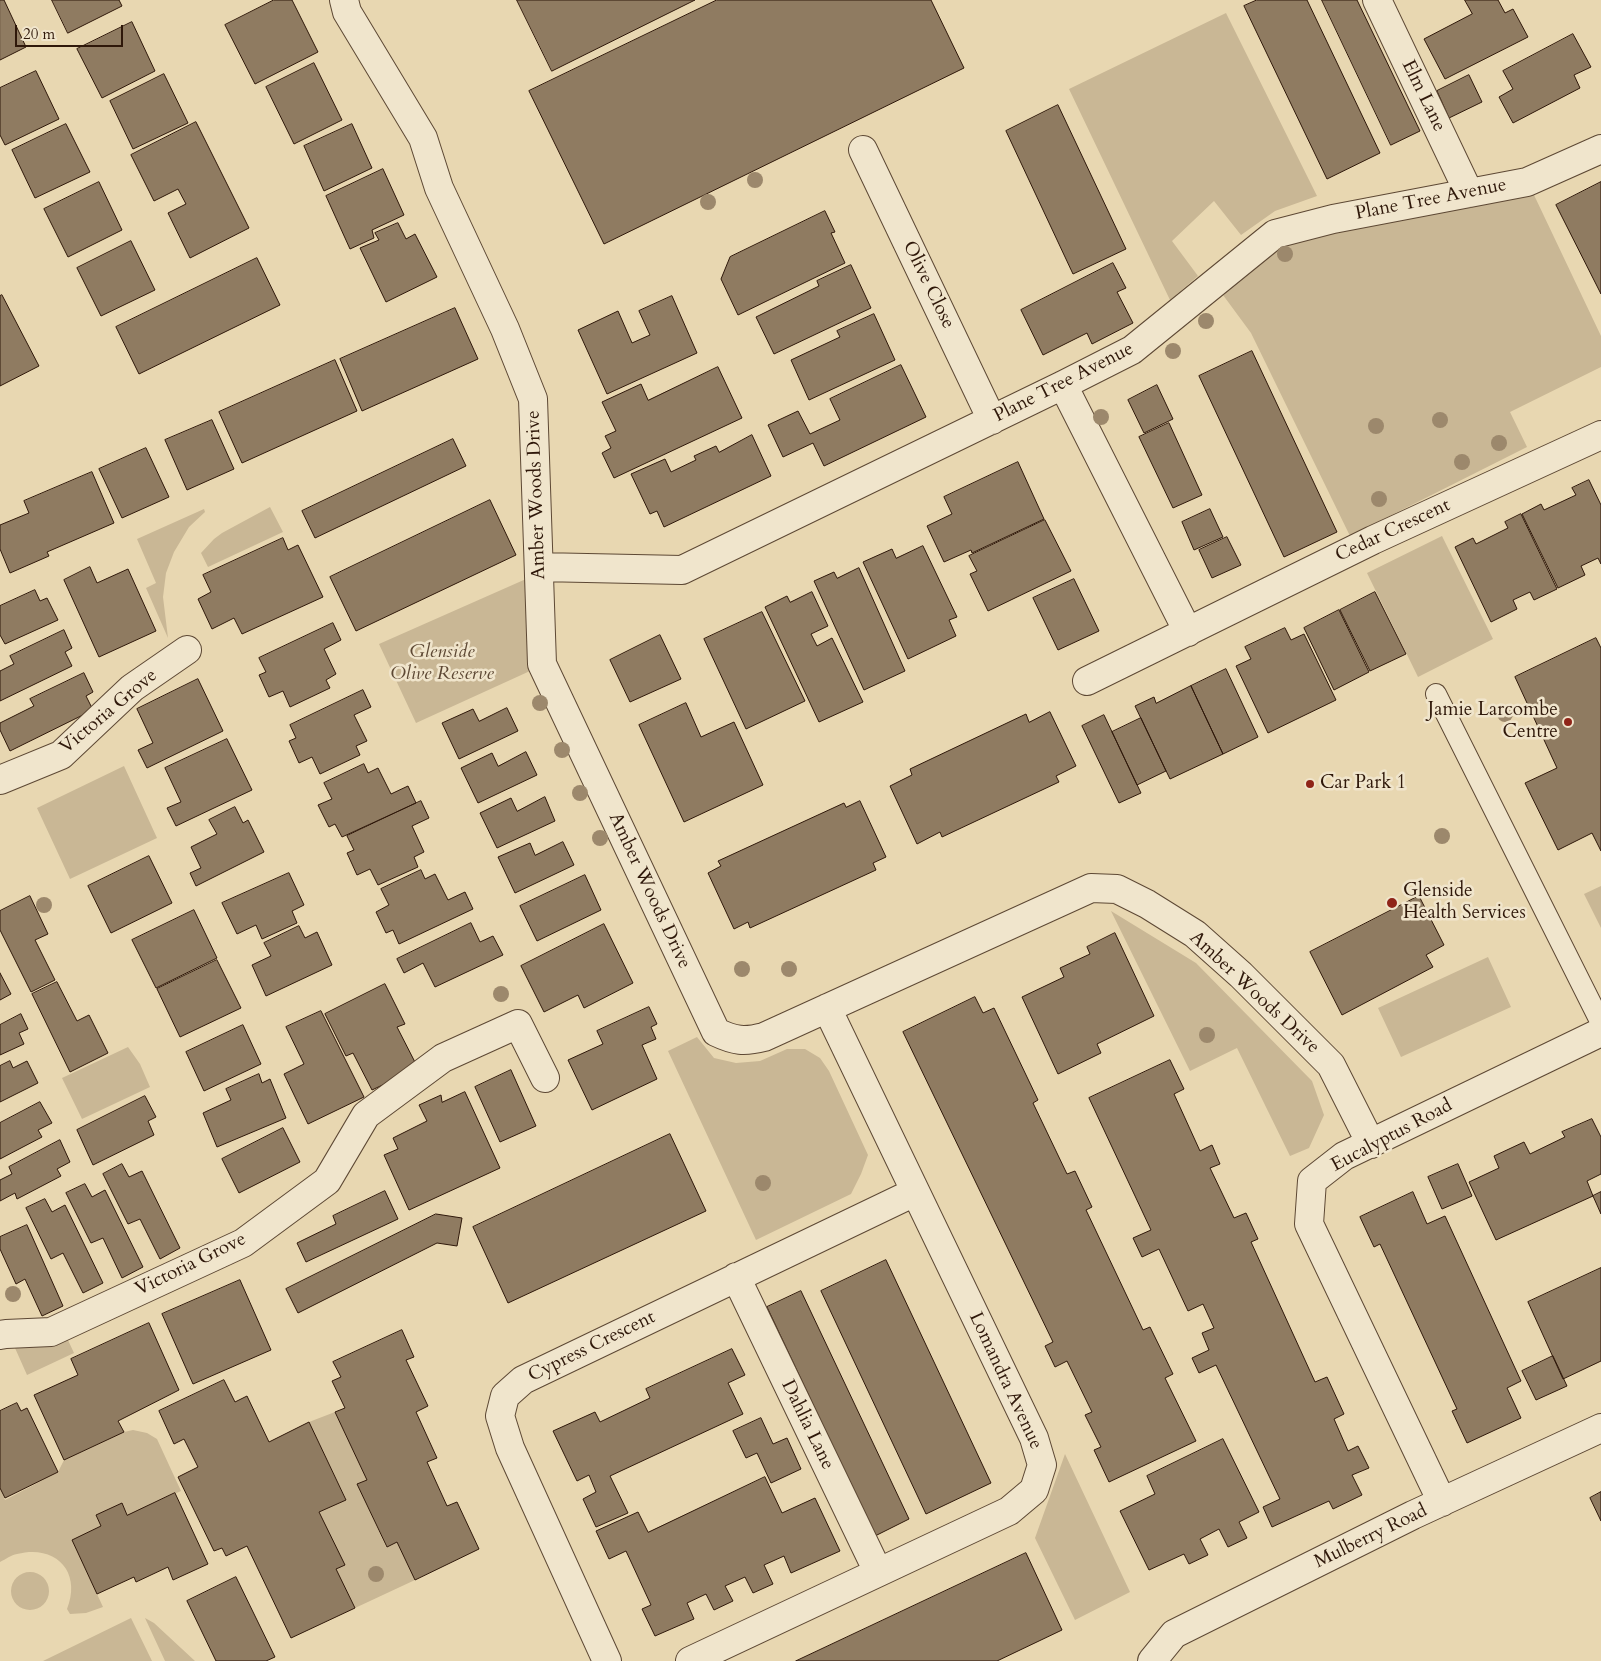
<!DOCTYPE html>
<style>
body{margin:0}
#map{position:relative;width:1601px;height:1661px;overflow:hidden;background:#e8d7b1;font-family:Cardo,serif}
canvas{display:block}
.scale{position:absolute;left:15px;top:25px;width:108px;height:22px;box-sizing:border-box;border:2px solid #2f180a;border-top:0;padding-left:6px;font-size:15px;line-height:18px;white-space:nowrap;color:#2f180a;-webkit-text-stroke:4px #f0e5cc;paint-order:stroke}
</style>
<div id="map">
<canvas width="1601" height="1661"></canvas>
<div class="scale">20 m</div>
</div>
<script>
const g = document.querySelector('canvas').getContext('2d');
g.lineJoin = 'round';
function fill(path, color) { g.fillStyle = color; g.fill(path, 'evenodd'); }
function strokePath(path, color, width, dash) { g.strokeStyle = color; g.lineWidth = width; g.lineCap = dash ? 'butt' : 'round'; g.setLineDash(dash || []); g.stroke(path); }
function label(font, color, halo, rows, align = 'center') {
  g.font = font + ' Cardo,serif'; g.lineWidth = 5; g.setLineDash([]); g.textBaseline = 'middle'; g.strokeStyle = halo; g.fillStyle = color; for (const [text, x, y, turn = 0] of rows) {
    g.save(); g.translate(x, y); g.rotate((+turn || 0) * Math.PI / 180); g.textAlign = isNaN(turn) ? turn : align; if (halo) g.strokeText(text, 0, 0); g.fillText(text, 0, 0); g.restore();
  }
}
const green = new Path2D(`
 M1226,13L1317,196L1275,211L1241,235L1214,201L1172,241L1198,276L1170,300L1069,89Z
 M1534,195L1601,336V367L1510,412L1527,447L1350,536L1251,333L1223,295L1283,243Z
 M270,507L283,532L208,567L201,553L214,539L222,533Z
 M204,509L205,512L189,527L174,552L166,573L163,597L168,638L146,588L156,583L137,539Z
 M1442,536L1493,639L1418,677L1367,573Z
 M526,579L530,671L416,723L379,644Z
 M124,766L157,838L70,879L37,808Z
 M1601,886V928L1584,894Z
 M1111,911L1196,963L1312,1081L1324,1115L1309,1148L1290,1156L1237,1048L1190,1071Z
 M1488,957L1511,1007L1401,1057L1378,1008Z
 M697,1037L714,1058L736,1063L760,1061L787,1049H805L820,1058L829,1071L868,1155L861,1174L851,1194L756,1240L668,1051Z
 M128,1047L140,1064L150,1087L82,1119L62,1078Z
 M67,1338L74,1353L27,1375L15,1348L45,1346Z
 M335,1412L367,1480L358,1485L386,1547L397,1542L415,1580L355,1608L336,1569L344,1565L319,1512L346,1499L309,1422Z
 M133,1430L147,1433L157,1439L181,1491L127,1515L122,1504L96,1515L101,1526L72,1540L103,1607L86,1613L70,1614L67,1609C82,1572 56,1544 17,1554C11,1555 6,1559 0,1562V1488L5,1500L58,1472L64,1460L124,1432Z
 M1065,1454L1130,1592L1075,1620L1035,1538Z
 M11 1591a19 19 0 1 1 38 0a19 19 0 1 1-38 0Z
 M131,1618L152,1661H43Z
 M145,1618L154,1623L195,1661H165Z`);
const building = new Path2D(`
 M0,0H4L26,47L0,60Z
 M52,0H119L122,6L68,33Z
 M274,0H292L318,52L255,84L225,25Z
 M517,0H695L552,71Z
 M717,0H931L964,68L604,244L529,91Z
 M1257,0H1307L1380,153L1327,179L1244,6Z
 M1322,0H1357L1420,131L1391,145Z
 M1465,0H1498L1505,13L1513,9L1528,37L1445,79L1424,39L1472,14Z
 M132,22L155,71L102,98L77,49Z
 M1573,34L1591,67L1574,75L1580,88L1513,123L1499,97L1513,89L1503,71Z
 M314,63L342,120L294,144L266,87Z
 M36,71L59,119L5,145L0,135V88Z
 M164,74L188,123L133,149L110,101Z
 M1469,75L1482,102L1449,118L1437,91Z
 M1058,105L1126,249L1073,274L1006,131Z
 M196,122L249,228L190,258L168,213L186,204L178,189L154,201L131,155Z
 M66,124L90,172L35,198L12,150Z
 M352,124L372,168L324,191L304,146Z
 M383,169L404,215L372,230L374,238L350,249L326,196Z
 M99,182L122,230L68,257L44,209Z
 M1601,182V294L1556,205Z
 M825,211L835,232L831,233L845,263L738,315L721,279L730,257Z
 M398,223L406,239L415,234L437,277L386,302L360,248L379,240L375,233Z
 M131,241L155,290L101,316L77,268Z
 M257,258L280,305L139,374L116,327Z
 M1113,263L1126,288L1117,292L1133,323L1092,344L1087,333L1043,355L1021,310Z
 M851,265L871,308L774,354L756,317L819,286L817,281Z
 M2,295L39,366L0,386V296Z
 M672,296L697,353L607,394L578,330L618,311L632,343L650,335L639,311Z
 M455,308L478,359L362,411L340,359Z
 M874,314L895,360L809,400L791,360L840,337L837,331Z
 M1252,351L1337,532L1284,557L1199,376Z
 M335,360L357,411L242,463L219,412Z
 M901,365L926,417L824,466L813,443L783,457L768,425L798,411L810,434L840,420L830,399Z
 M718,367L742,418L614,478L602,453L611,448L605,436L616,431L602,402L641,384L648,400Z
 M1157,385L1173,419L1144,433L1128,400Z
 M212,420L234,469L187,490L165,440Z
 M1169,423L1202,495L1173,508L1139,437Z
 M752,435L771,476L664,527L657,511L650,514L631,474L665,459L671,472L696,460L694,456L716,446L719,452Z
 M453,439L466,466L315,538L302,511Z
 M146,448L169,497L122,518L99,469Z
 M1018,462L1044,519L972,553L971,550L944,562L927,526L952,514L944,497Z
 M92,472L114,523L47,552L49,556L10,573L0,549V525L29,513L24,501Z
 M1589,480L1601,505V564L1598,558L1581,566L1585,575L1558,588L1522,514L1541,504L1544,510L1576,495L1572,488Z
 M490,500L516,555L356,631L330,577Z
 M1210,509L1223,537L1194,550L1182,522Z
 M1521,514L1557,589L1534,600L1530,592L1513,600L1517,609L1491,622L1455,547L1473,538L1476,544L1508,528L1505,522Z
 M1045,520L1071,571L988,611L970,574L977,571L969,556Z
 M1227,537L1241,565L1212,578L1199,550Z
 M283,538L288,550L298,545L323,597L242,634L234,618L212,629L198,599L211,592L203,575Z
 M923,546L957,617L949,620L956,636L908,659L863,562L892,549L896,558Z
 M90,567L97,583L128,569L156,631L99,657L64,580Z
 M859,568L905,671L864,690L814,581L834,572L837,578Z
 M1074,579L1099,631L1058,650L1033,598Z
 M35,590L40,601L47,598L58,620L5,644L0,635V606Z
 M812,592L828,626L811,634L817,646L832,638L863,702L819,722L765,607L787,596L790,602Z
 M1375,592L1406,654L1370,671L1340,610Z
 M1339,610L1369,672L1334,690L1304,628Z
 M762,612L805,701L746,729L704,639Z
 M333,623L341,640L324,649L336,674L326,680L330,688L290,707L283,691L269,697L259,675L266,672L259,658Z
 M1285,628L1291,640L1304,634L1336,700L1268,733L1236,666L1251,659L1245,647Z
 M64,630L72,648L65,652L72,666L0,701V671L14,664L10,656Z
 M660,635L681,679L630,702L610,660Z
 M1596,638L1601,648V851L1592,833L1558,850L1525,783L1557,768L1515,677Z
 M1226,669L1258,737L1223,754L1191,686Z
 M84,673L93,692L86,696L93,710L10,751L0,730V723L34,706L30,699Z
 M198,679L223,731L147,768L138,750L153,743L137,709Z
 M1191,686L1223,754L1170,779L1135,706L1154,697L1156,703Z
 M363,690L371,707L354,715L367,741L356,746L360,755L320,774L312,757L299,763L289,741L296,738L290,725Z
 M686,703L701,737L734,722L763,785L684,822L639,725Z
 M507,708L518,731L459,759L442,723L473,709L479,721Z
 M1050,712L1076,766L1056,776L1059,782L942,837L940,832L917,844L890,786L912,775L910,769L1026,714L1029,722Z
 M1104,715L1141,793L1119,803L1082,726Z
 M1141,718L1166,771L1137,785L1112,732Z
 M227,739L252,790L176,826L167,808L181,802L165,768Z
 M526,752L537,775L478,803L461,768L492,753L498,766Z
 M364,764L368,773L378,768L391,794L408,786L416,803L342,837L335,824L329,827L318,805L332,799L324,783Z
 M545,797L555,821L497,848L480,813L511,798L517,811Z
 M421,801L429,818L412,826L424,852L414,857L418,867L378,885L370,869L357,875L347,853L354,850L347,836Z
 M860,801L886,857L873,863L876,870L750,928L748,922L734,929L708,873L721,866L718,861L844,803L846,807Z
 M235,807L243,823L248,820L264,852L196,886L190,873L201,868L191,847L217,834L209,820Z
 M563,842L574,865L515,893L498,857L530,843L535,855Z
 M149,856L172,903L111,933L88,886Z
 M421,870L425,879L435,874L448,900L465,892L473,909L399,944L393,930L386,933L376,912L389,905L381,889Z
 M289,873L304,905L292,911L297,923L262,939L256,925L237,934L222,903Z
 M585,875L601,910L537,941L520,906Z
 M30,896L48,934L35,940L55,980L31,992L0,930V911Z
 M1419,896L1444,945L1426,955L1433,967L1342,1015L1310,952Z
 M194,910L217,958L156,988L132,940Z
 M471,923L480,942L493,936L503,955L435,987L423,963L404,973L397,959Z
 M604,924L633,983L584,1008L578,995L544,1012L521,966Z
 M299,926L305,938L317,932L332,965L266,996L252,965L271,956L264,943Z
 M1115,933L1154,1016L1097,1044L1101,1053L1058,1074L1022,997L1064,977L1060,968L1090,954L1087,947Z
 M217,960L241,1008L180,1037L157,989Z
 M0,973L11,994L0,1000Z
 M57,982L77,1021L89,1015L108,1053L70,1072L32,994Z
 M385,984L405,1024L397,1027L418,1068L372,1090L353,1053L346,1056L325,1014Z
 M975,997L983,1013L994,1008L1038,1100L1033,1103L1067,1174L1075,1171L1092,1207L1086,1210L1143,1330L1150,1327L1173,1374L1165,1378L1196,1441L1109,1482L1094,1450L1101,1447L1085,1415L1092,1412L1067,1361L1055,1367L1045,1346L1053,1342L903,1032Z
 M649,1007L657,1024L651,1027L656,1039L642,1045L657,1079L592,1110L568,1060L603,1044L597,1031Z
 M321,1011L364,1097L308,1124L284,1074L304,1064L286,1027Z
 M21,1014L28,1029L19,1033L24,1044L0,1055V1025Z
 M243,1025L261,1064L204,1091L186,1052Z
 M1170,1060L1184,1089L1174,1094L1200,1151L1212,1145L1220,1164L1210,1168L1234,1218L1246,1213L1258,1239L1251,1242L1315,1382L1327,1377L1344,1414L1334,1419L1348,1451L1358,1446L1369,1468L1352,1475L1362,1495L1333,1509L1329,1501L1272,1527L1263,1507L1280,1499L1216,1365L1199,1373L1192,1358L1209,1350L1202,1333L1214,1328L1203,1304L1188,1311L1159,1249L1142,1257L1133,1238L1151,1230L1089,1098Z
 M10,1061L13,1068L27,1061L38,1083L0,1102V1066Z
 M511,1070L536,1126L500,1142L475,1087Z
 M259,1074L262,1083L270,1079L286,1118L217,1147L203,1113L231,1100L226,1089Z
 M465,1092L500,1168L409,1210L384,1155L398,1149L393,1138L427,1121L419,1105L441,1095L442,1102Z
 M145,1096L156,1117L148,1121L154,1135L93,1165L77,1130Z
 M40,1102L52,1123L38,1130L42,1137L0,1159V1123Z
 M1592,1119L1601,1137V1174L1587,1181L1593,1196L1496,1240L1469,1182L1499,1168L1494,1156L1524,1142L1530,1154L1565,1137L1562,1132Z
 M283,1128L300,1162L239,1193L222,1159Z
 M670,1134L706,1211L508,1303L473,1227Z
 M60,1140L70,1162L57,1169L61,1176L17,1199L15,1193L0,1201V1180L12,1174L9,1167Z
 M122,1164L129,1177L142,1171L180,1248L160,1259L140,1219L128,1224L103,1174Z
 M1458,1164L1472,1196L1442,1209L1428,1177Z
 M85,1184L92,1197L105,1190L143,1267L122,1278L103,1238L91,1243L66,1193Z
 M385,1191L398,1219L306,1262L297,1243L336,1224L333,1216Z
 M1413,1192L1427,1224L1445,1216L1521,1381L1507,1388L1521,1418L1467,1443L1452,1411L1457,1409L1380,1244L1374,1247L1360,1217Z
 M1601,1192V1214L1593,1196Z
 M45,1199L52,1212L65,1205L103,1283L83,1293L63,1253L51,1259L26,1208Z
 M436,1214L462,1218L457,1246L437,1243L298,1313L286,1289Z
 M27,1225L63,1306L42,1316L25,1279L16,1284L0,1249V1237Z
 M886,1260L991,1483L926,1514L821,1291Z
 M1601,1268V1361L1563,1379L1528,1302Z
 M240,1280L271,1350L193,1384L162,1314Z
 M801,1291L909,1519L875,1536L767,1307Z
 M149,1323L179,1390L118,1421L124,1432L64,1460L34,1395L78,1375L71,1359Z
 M402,1330L414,1357L406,1360L428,1406L416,1412L437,1458L427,1462L447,1506L457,1502L479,1549L415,1580L397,1542L387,1547L357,1484L367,1480L335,1412L345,1408L332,1381L341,1377L333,1362Z
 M732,1349L745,1375L728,1383L743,1414L610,1476L628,1513L596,1527L583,1499L596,1492L589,1475L577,1481L553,1431L595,1412L600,1422L650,1398L646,1389Z
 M1553,1356L1567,1386L1536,1400L1522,1371Z
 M224,1380L235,1402L247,1396L269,1442L309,1422L346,1500L319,1512L345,1565L336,1569L355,1608L291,1638L247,1546L226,1556L222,1548L214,1551L178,1477L198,1467L184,1439L174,1444L159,1411Z
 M17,1403L21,1411L27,1408L58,1472L5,1498L0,1488V1411Z
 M761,1418L773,1444L787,1438L801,1469L771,1483L757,1453L746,1458L733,1431Z
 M1223,1439L1259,1512L1239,1522L1247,1538L1228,1547L1219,1529L1200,1539L1208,1555L1189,1564L1184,1554L1149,1570L1120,1511L1155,1494L1147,1476Z
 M765,1477L782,1513L815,1498L840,1551L791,1573L784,1556L764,1565L773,1584L753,1593L745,1577L725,1586L733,1601L714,1610L706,1594L687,1603L694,1619L655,1636L642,1609L651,1605L626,1551L609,1559L596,1531L638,1512L648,1532Z
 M1601,1492V1521L1590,1498Z
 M175,1493L208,1564L173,1580L168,1567L136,1582L134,1577L97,1594L72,1540L101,1526L96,1515L122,1503L127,1515Z
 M1026,1553L1062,1630L997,1661H796Z
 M236,1577L275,1657L266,1661H216L187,1601Z`);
const lane = new Path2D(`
 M1436,694L1601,1023`);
const street = new Path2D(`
 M344,0L347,12L423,138L439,188L505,329L533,399L542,664L716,1032C735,1041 744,1042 764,1037L1091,888L1117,889L1147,904L1195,934L1241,975L1331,1065L1371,1144
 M1377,0L1469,193
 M863,150L992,420
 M1063,385L1188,632
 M539,567L682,570L1063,385L1132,350L1275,234L1333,219L1527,182L1601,149
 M1087,681L1373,540L1601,435
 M0,780L61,755L132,688L187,650
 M736,1277L878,1572
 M0,1335L6,1334L51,1332L243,1243L327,1181L366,1115L443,1058L518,1024L545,1078
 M1442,1502L1309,1224L1312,1181L1344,1156L1601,1032
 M607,1661L510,1448L500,1416L505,1396L523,1380L915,1192
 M690,1661L1009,1511L1034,1490L1042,1465L1034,1438L827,1008
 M1152,1661L1174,1634L1413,1515L1601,1428`);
const trees = [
 [755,180],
 [708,202],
 [1285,254],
 [1206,321],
 [1173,351],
 [1101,417],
 [1440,420],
 [1376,426],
 [1499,443],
 [1462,462],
 [1379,499],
 [540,703],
 [1505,714],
 [562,750],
 [580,793],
 [1442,836],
 [600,838],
 [44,905],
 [742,969],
 [789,969],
 [501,994],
 [1207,1035],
 [763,1183],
 [13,1294],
 [376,1574]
];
const markers = [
 [1568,722,5,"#8f2418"],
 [1310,784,5,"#8f2418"],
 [1392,903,6,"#8f2418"]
];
const streetNames = [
 ["Elm Lane",1423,96,64],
 ["Plane Tree Avenue",1431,200,-11],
 ["Olive Close",928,285,64],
 ["Plane Tree Avenue",1064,383,-27],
 ["Amber Woods Drive",537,495,-92],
 ["Cedar Crescent",1393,531,-25],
 ["Victoria Grove",109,712,-40],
 ["Amber Woods Drive",649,891,65],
 ["Amber Woods Drive",1254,993,43],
 ["Eucalyptus Road",1392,1136,-28],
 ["Victoria Grove",191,1265,-26],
 ["Cypress Crescent",592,1347,-26],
 ["Lomandra Avenue",1005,1381,65],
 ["Dahlia Lane",807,1425,64],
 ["Mulberry Road",1371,1537,-26]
];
const parkNames = [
 ["Glenside",442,653],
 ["Olive Reserve",442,675]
];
const poiNames = [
 ["Jamie Larcombe",1558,711,"right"],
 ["Centre",1558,733,"right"],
 ["Car Park 1",1320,784],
 ["Glenside",1403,892],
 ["Health Services",1403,914]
];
fill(green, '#c9b795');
fill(building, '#8f7b61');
strokePath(building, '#2f180a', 1);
strokePath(lane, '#5d4834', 22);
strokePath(street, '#5d4834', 30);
strokePath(lane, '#f0e5cc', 20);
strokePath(street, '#f0e5cc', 28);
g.fillStyle = '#9c886c';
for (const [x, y] of trees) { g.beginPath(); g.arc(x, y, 8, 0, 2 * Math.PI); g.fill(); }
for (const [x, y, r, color] of markers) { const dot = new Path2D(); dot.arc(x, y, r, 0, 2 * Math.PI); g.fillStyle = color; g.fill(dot); strokePath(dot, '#f0e5cc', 2); }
label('19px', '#2f180a', '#f0e5cc', streetNames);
label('italic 19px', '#5d4834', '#f0e5cc', parkNames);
label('19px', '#2f180a', '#f0e5cc', poiNames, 'left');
</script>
